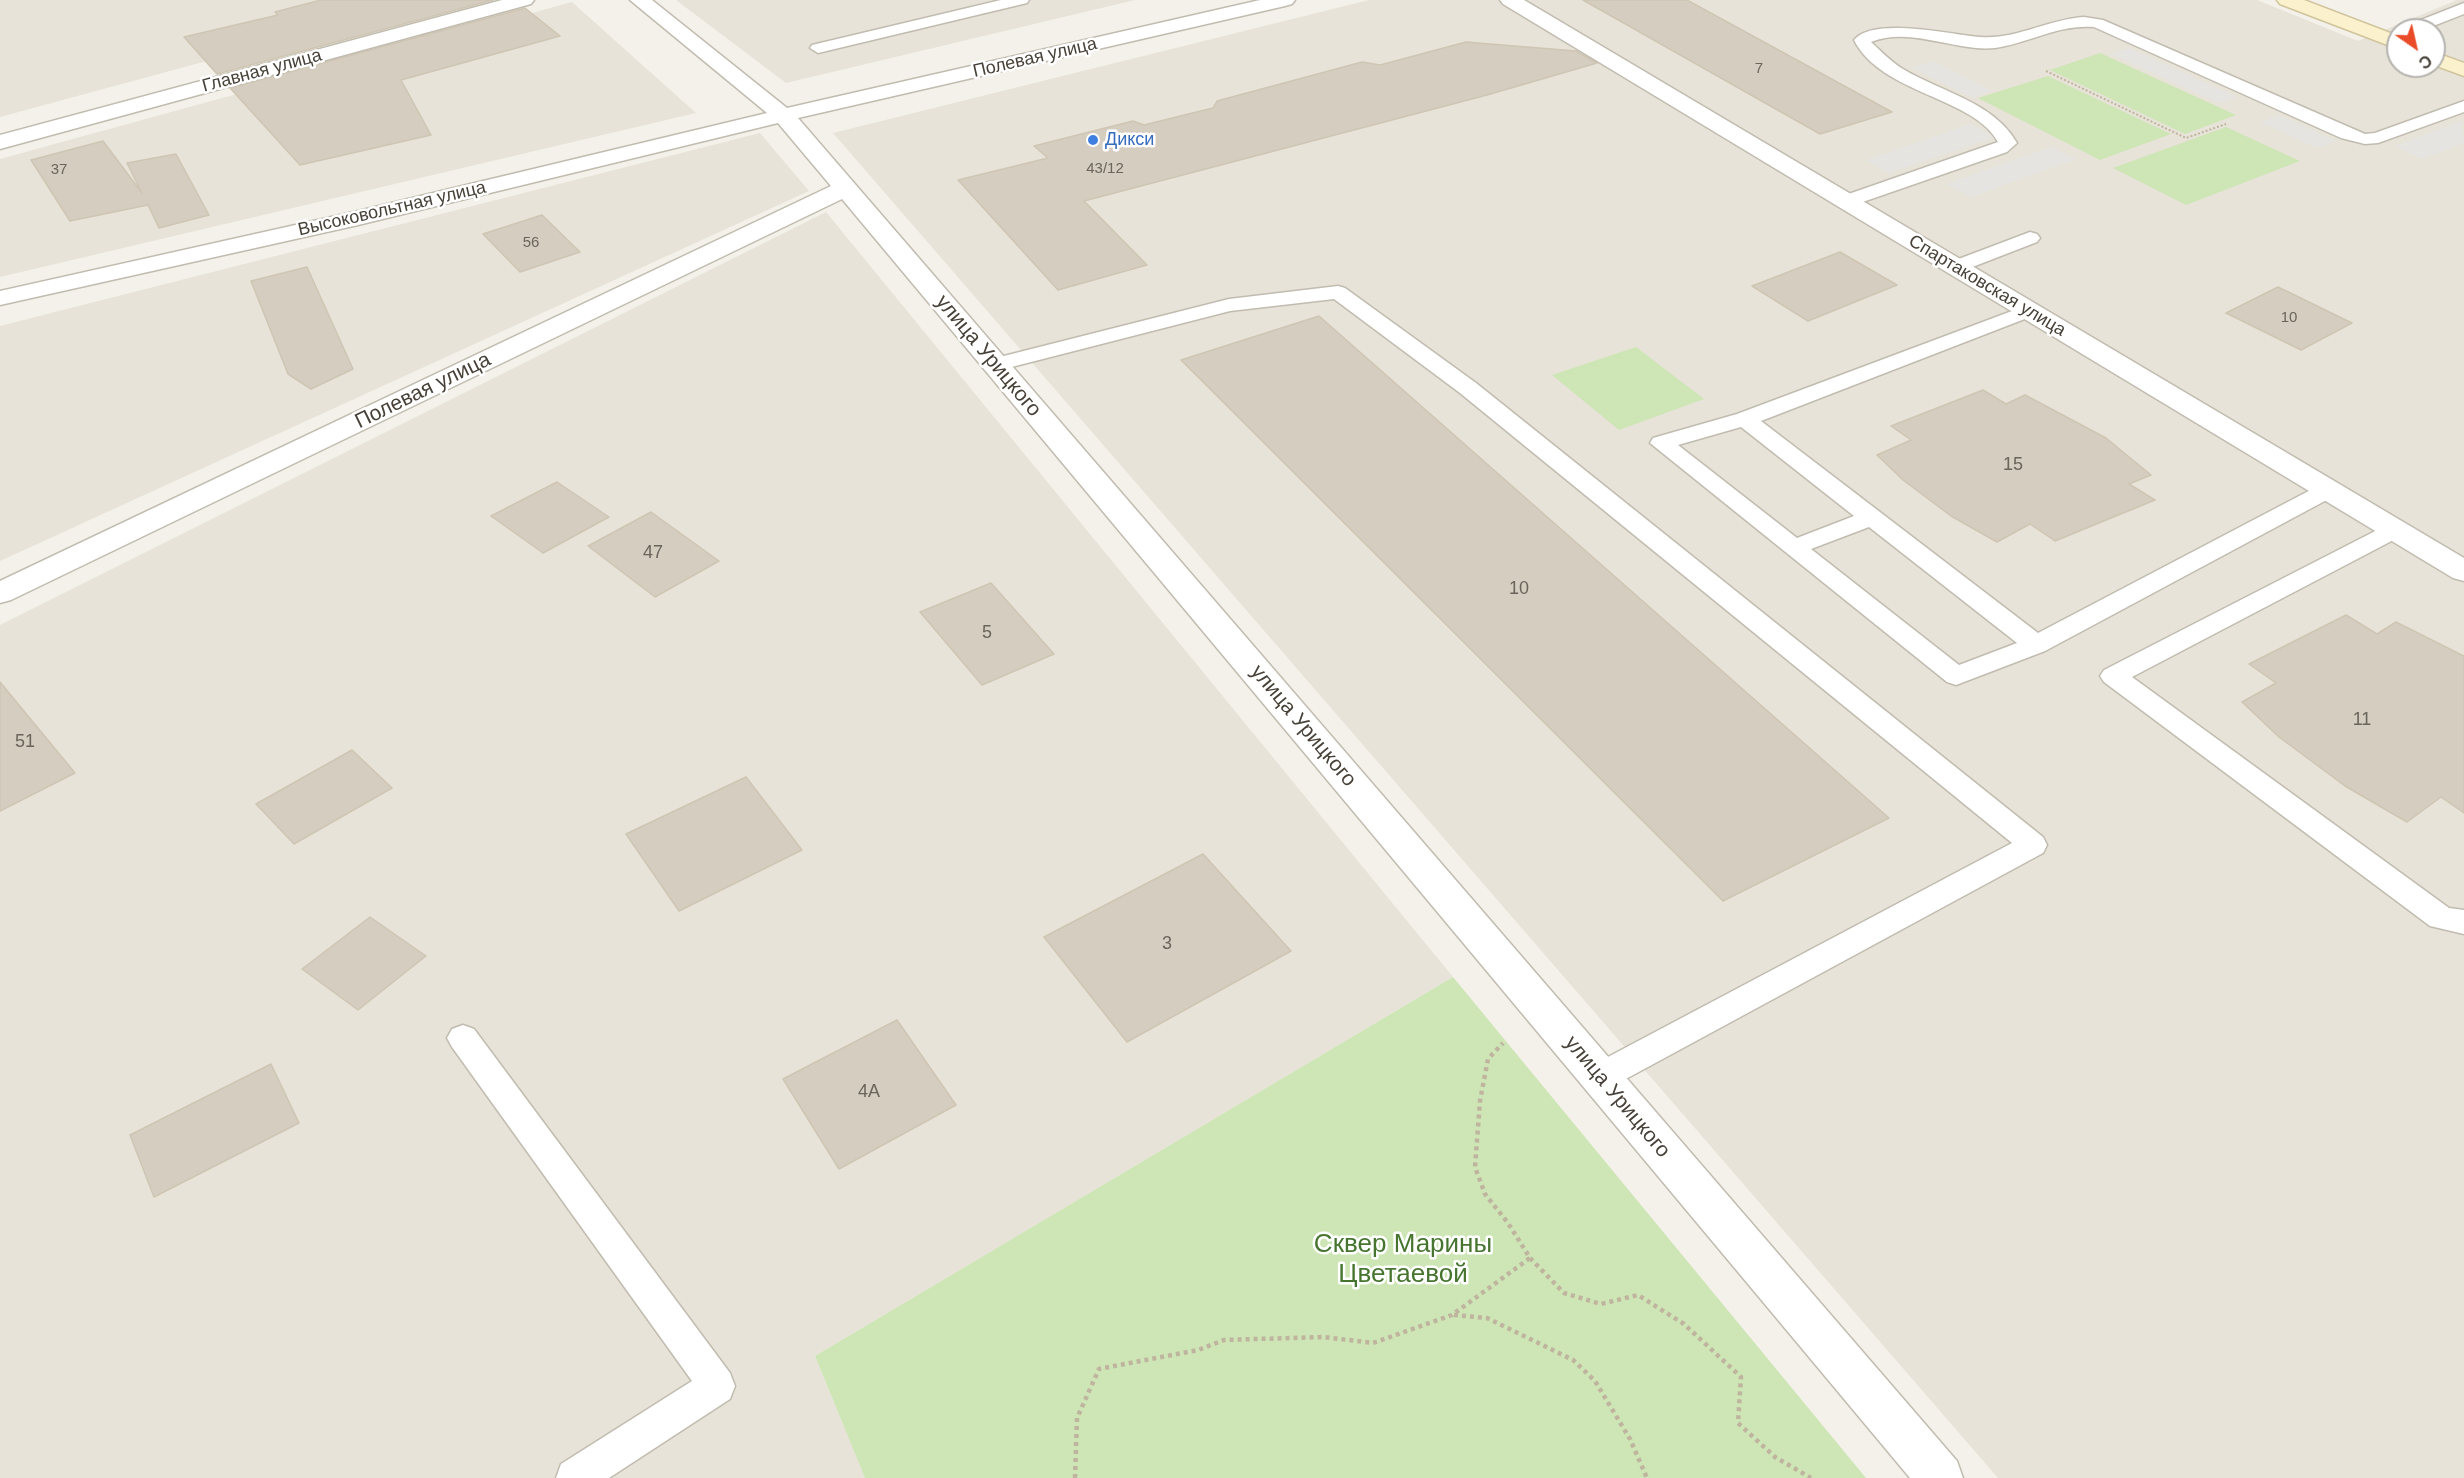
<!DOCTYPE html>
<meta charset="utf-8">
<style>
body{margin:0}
#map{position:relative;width:2464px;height:1478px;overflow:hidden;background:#f3f1e9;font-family:Helvetica,sans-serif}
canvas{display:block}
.north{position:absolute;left:2386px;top:18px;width:60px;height:60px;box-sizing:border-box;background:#fff;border:2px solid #b5b3af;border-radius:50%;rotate:146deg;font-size:16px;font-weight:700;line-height:24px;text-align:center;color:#474138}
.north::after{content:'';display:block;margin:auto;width:21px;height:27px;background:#ea4c29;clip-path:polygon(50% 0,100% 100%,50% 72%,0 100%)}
</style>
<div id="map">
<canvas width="2464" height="1478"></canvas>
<div class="north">С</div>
</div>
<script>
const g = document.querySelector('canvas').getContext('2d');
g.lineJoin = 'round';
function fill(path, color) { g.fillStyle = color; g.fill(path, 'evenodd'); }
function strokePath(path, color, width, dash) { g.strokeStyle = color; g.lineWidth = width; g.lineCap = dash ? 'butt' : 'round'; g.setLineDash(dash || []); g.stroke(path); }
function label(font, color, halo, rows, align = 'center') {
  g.font = font + ' Helvetica,sans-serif'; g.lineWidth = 5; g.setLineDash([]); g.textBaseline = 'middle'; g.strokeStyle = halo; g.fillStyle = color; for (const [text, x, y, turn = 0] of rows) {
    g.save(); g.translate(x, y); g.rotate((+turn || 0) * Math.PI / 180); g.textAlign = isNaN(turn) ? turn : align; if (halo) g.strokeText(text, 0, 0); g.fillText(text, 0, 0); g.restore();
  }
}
const residential = new Path2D(`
 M0,0H432L0,117Z
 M676,0H1135L786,83Z
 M1369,0H2257L2358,41L2457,0H2464V1478H1998L833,133ZM2398,30H2434V66H2398Z
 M572,2L696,113L0,277V159Z
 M760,133L809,191L0,561V326Z
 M826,212L1453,977L815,1356L865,1478H0V625Z`);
const green = new Path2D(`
 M2100,53L2236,115L2185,134L2050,70Z
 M2048,76L2171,134L2100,160L1978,98Z
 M2226,127L2300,161L2186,205L2113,168Z
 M1636,347L1704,399L1619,430L1552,375Z
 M1453,977L1866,1478H865L815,1356Z`);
const parking = new Path2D(`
 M2129,48L2237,97L2219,103L2111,54Z
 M1932,61L1992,91L1973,98L1912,68Z
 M2279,115L2336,141L2317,148L2260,122Z
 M2462,121L2464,143L2422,159L2395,146Z
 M1971,124L1995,137L1889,173L1866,160Z
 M2051,147L2076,159L1971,197L1946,184Z`);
const building = new Path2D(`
 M321,0H493L217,74L184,37L278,15L275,12Z
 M1583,0H1687L1892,112L1820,134Z
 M525,8L560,36L401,80L431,135L300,165L230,88Z
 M1466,42L1576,51L1597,63L1487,95L1084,201L1147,265L1058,290L958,180L1048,158L1034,146L1133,121L1144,125L1213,108L1217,101L1362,62L1380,65Z
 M103,141L142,193L127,163L176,154L209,215L159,228L148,205L70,221L31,160Z
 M542,215L580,252L520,272L483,234Z
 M1840,252L1897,285L1808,321L1752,286Z
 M307,267L353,369L311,389L288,374L251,281Z
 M2278,287L2352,323L2301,350L2226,313Z
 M1319,316L1889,818L1723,901L1181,360Z
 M1983,390L2006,404L2025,395L2106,438L2151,475L2129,484L2155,500L2055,541L2030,524L1997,542L1951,516L1903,480L1877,455L1911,440L1891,426Z
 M557,482L609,517L543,553L491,516Z
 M651,512L719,561L655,597L588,546Z
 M991,583L1054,654L982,685L920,612Z
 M2346,615L2377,634L2396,622L2464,656V813L2441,797L2407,822L2345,786L2279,737L2242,702L2276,683L2249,664Z
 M0,682L75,773L0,811Z
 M352,750L392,788L294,844L256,804Z
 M746,777L802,850L679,911L626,834Z
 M1203,854L1291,951L1127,1042L1044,937Z
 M370,917L426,956L358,1010L302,969Z
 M897,1020L956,1105L839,1169L783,1079Z
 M271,1064L299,1123L154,1197L130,1135Z`);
const pathFar1 = new Path2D(`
 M2046,71L2186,138L2226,124`);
const path = new Path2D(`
 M1530,1258L1564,1293L1601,1304L1638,1295L1684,1324L1741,1377L1738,1423L1775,1457L1811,1478
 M1454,1315L1487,1318L1573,1360L1595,1381L1630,1439L1647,1478
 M1075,1478L1077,1418L1099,1369L1198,1350L1224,1340L1324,1337L1373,1343L1452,1315L1530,1258L1508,1223L1485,1194L1475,1167L1480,1101L1488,1059L1503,1043`);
const lane = new Path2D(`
 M1001,0H1029L1027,3L818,53L810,48L812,45Z
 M2464,3V14L2423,30H2401L2403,27Z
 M2084,17L2103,20L2365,134L2375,133L2464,101V112L2378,143L2365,144L2341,138L2094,27C2059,24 2029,43 1995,48C1955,52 1910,26 1871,42C1881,51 1891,62 1903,69C1941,92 1994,102 2017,143L2007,152L1854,205H1840L1838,201L1840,197L1998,142C1974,97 1881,94 1854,40C1873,16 1953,35 1980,37C2015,40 2049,19 2084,17Z
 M2030,232L2037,234L2040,238L2037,242L1962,271H1948L1945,267L1948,263Z
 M1338,286L1345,288L1476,383L2043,837L2047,845L2043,853L1611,1087L1600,1091L1589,1087L1584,1077L1589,1067L2012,843L1460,393L1334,299L1230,311L996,371L988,370L985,365L988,360L1229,299Z
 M2028,305L2035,307L2038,311L2035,315L1761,421L2038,633L2320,485L2328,483L2336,485L2340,490L2336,495L2045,651L1956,685L1947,682L1650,443L1653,438L1737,414ZM1741,427L1854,516L1797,538L1678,445ZM1869,527L2017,643L1959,665L1811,549Z
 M2395,523L2403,525L2407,530L2403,535L2132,677L2449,908L2464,910V934L2430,926L2104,682L2100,676L2104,670L2387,525Z
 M463,1025L474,1029L730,1373L735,1386L730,1399L609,1478H556L561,1464L692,1381L452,1047L447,1038L452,1029Z`);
const street = new Path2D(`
 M502,0H534L531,4L0,149V135Z
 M630,0H652L787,108L1260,0H1295L1292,4L1285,6L798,118L1957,1461L1963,1478H1910L842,199L11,600L0,603V581L831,186L778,123L358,225L0,305V291L358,211L767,113Z
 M1500,0H1524L2464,558V581L2453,578L1503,4Z`);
const secondary = new Path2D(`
 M2277,0H2304L2398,36V49L2280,4Z
 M2434,52L2464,63V76L2434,65Z`);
const markers = [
 [1093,140,6,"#3f7fe0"]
];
const farNumbernames = [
 ["7",1759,69],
 ["43/12",1105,169],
 ["37",59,170],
 ["56",531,243],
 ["10",2289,318]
];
const farStreetnames = [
 ["Полевая улица",1035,58,-13],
 ["Главная улица",262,71,-15],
 ["Высоковольтная улица",392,209,-13],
 ["Спартаковская улица",1987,286,31]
];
const farShopnames = [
 ["Дикси",1105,140]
];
const numberNames = [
 ["15",2013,465],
 ["47",653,553],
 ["10",1519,589],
 ["5",987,633],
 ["11",2362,720],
 ["51",25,742],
 ["3",1167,944],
 ["4А",869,1092]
];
const streetNames = [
 ["улица Урицкого",988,356,50],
 ["Полевая улица",423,391,-26],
 ["улица Урицкого",1303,726,50],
 ["улица Урицкого",1617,1097,50]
];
const nearParknames = [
 ["Сквер Марины",1403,1245],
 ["Цветаевой",1403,1275]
];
fill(residential, '#e7e3d8');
fill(green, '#cee5b5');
fill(parking, '#e5e4e1');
fill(building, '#d4cdc0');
strokePath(building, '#cfc5b3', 1.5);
strokePath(lane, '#c1bcaf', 3);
strokePath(street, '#c1bcaf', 3);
strokePath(secondary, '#d0c49c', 3);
strokePath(pathFar1, '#bfb59f', 2, [2, 2]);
strokePath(path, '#bfb59f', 4.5, [4, 4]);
fill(lane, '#fff');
fill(street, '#fff');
fill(secondary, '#fbf1cc');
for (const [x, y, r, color] of markers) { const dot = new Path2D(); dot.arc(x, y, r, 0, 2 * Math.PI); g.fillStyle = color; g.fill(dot); strokePath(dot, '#fff', 2); }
label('15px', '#6a645a', null, farNumbernames);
label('18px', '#474138', '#fff', farStreetnames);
label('18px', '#366cbe', '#fff', farShopnames, 'left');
label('18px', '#6a645a', null, numberNames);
label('21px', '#474138', '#fff', streetNames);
label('26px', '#47752f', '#fff', nearParknames);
</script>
